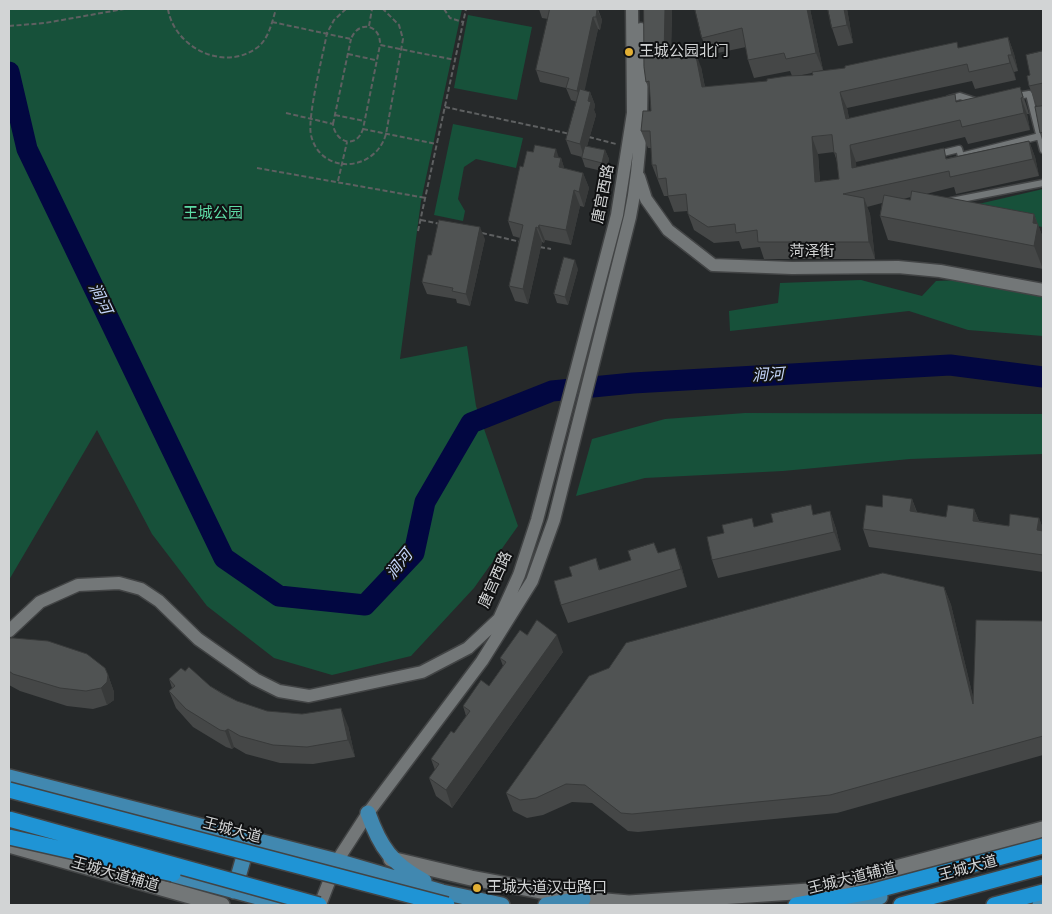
<!DOCTYPE html>
<meta charset="utf-8">
<style>
body{margin:0}
#map{position:relative;width:1052px;height:914px;overflow:hidden;background:#26292a;font-family:"Roboto Condensed",sans-serif}
canvas{display:block}
.frame{position:absolute;inset:0;border:10px solid #d2d4d5;pointer-events:none}
</style>
<div id="map">
<canvas width="1052" height="914"></canvas>
<div class="frame"></div>
</div>
<script>
const g = document.querySelector('canvas').getContext('2d');
g.lineJoin = 'round';
function fill(path, color) { g.fillStyle = color; g.fill(path, 'evenodd'); }
function strokePath(path, color, width, dash) { g.strokeStyle = color; g.lineWidth = width; g.lineCap = dash ? 'butt' : 'round'; g.setLineDash(dash || []); g.stroke(path); }
function label(font, color, halo, rows, align = 'center') {
  g.font = font + ' "Roboto Condensed","Noto Sans SC",sans-serif'; g.lineWidth = 4; g.setLineDash([]); g.textBaseline = 'middle'; g.strokeStyle = halo; g.fillStyle = color; for (const [text, x, y, turn = 0] of rows) {
    g.save(); g.translate(x, y); g.rotate((+turn || 0) * Math.PI / 180); g.textAlign = isNaN(turn) ? turn : align; if (halo) g.strokeText(text, 0, 0); g.fillText(text, 0, 0); g.restore();
  }
}
const green = new Path2D(`
 M9,9H462L421,201L400,359L467,346L476,406L518,526L474,588L411,656L332,675L274,658L207,606L152,534L97,430L9,580Z
 M468,15L532,27L517,100L454,88Z
 M453,124L523,138L516,168L476,159L464,167L458,199L465,211L463,221L434,215Z
 M1043,189V227L944,212Z
 M861,280L922,296L936,281L960,280L1043,297V336L968,330L909,311L730,331L729,311L778,303L780,283Z
 M745,413L1043,414V454L910,459L783,471L645,478L576,496L592,439L665,419Z`);
const river = new Path2D(`
 M9,72L27,149L224,558L279,596L365,605L414,553L425,502L471,423L552,391L633,383L950,365L1043,377`);
const path = new Path2D(`
 M168,9C174,47 224,73 258,47C269,38 272,22 276,9
 M346,9L334,20L327,33C323,55 307,117 311,135C320,175 375,173 386,134L403,39L399,25L383,9
 M444,9L450,18L463,22
 M272,22L351,39C358,20 381,24 380,45L455,60
 M9,26L45,23L124,9
 M369,26L372,9
 M348,54L375,60
 M445,107L570,134
 M286,113L333,124C335,142 356,150 363,129L380,45
 M335,115L364,121
 M333,124L351,39
 M363,129L436,144
 M589,137L616,144
 M257,168L426,198
 M338,181L347,142
 M421,220L440,224
 M418,231L466,9
 M482,233L521,242
 M540,247L551,249`);
const lane = new Path2D(`
 M1017,96L1029,94L1043,150
 M949,99L960,96L975,101
 M939,154L959,149L961,156L1040,136
 M951,201L1043,183`);
const street = new Path2D(`
 M639,177L646,199L668,230L713,265L792,268L898,267L940,271L1043,290
 M9,631L40,602L78,585L119,583L141,589L159,601L198,639L255,679L279,691L309,696L422,672L468,648L499,619L519,575L537,520L617,215L633,113L632,9
 M320,905L337,861L368,813L482,661L532,581L554,520L630,217C643,154 642,93 641,29`);
const secondary = new Path2D(`
 M9,845L222,905
 M391,859L471,878L583,899L629,903L809,891L1043,829`);
const primary = new Path2D(`
 M9,777L337,861L442,892L502,905
 M368,813C380,847 392,864 424,881
 M160,871L288,905
 M234,891L249,839
 M546,905L583,899
 M842,905L880,897
 M1040,905L1043,904`);
const highway = new Path2D(`
 M796,905L870,892L1043,846
 M901,905L1043,867
 M994,905L1043,892`);
const highwayBridge = new Path2D(`
 M9,790L447,905
 M9,819L319,905
 M9,837L173,874`);
const wall = new Path2D(`
 M539,9H598L602,20L600,30L598,29L584,91L590,92L595,105L594,110L596,115L587,146L605,150L609,159L606,172L585,167L582,158V157L571,154L566,140L577,102L571,100L566,88L540,82L536,70L548,19L542,18Z
 M644,9H672L671,55L701,67L705,87L767,81L792,76L790,71L754,78L748,60L746,47L708,55L702,38L810,9L823,70L814,72L845,68L959,48L1008,37L1014,54L1018,71L1014,72L1016,80L975,89L972,81L847,108L849,118L957,102L1020,87L1026,104L1029,114H1027L1030,130L968,144L965,137L856,162V167L948,158L1029,141L1035,157L1039,176L956,194L954,187L926,194L1034,214L1043,238V269L888,240L880,216L882,203L867,207L870,214L875,259H764L760,247L742,249L739,241L714,243L694,230L688,214V211L674,212L668,196H664L652,165L651,148H648L641,131L651,111L650,91L646,82ZM812,73L813,75H799H802ZM834,152L837,162L839,179L820,181L818,154ZM911,197L910,200L903,199Z
 M847,9L853,43L838,46L832,28Z
 M1043,51V143L1040,133L1037,107L1029,86L1030,75Z
 M559,158H561L564,168L583,173L589,188L584,207L580,206L571,245L545,240L544,243L542,242L528,304L515,301L509,286L520,238L513,236L508,221Z
 M485,239L470,306L457,303L456,299L427,294L422,282L431,255Z
 M578,269L568,305L557,303L554,294Z
 M912,499L917,512L946,517L974,509L979,521L1009,526L1039,518L1043,529V572L869,547L863,529L882,507Z
 M830,511L836,529L841,550L718,578L712,560L755,527Z
 M654,543L658,553L681,565L687,587L568,623L561,605L596,558L600,570L631,560Z
 M944,587L951,605L973,697L1043,621V755L837,813L638,832L628,831L592,803L572,802L543,815L527,818L513,811L506,793Z
 M527,635L563,652L452,808L436,796L429,778L435,770L431,759L454,733L466,716L463,706L489,686L503,666L500,658Z
 M9,638L108,675L114,692V700L107,705L93,709L67,706L20,691L9,685Z
 M169,679L210,686L237,701L267,711L348,726L355,757L313,764L280,763L246,754L234,747L232,749L226,747L193,727L176,708L169,691L172,688Z`);
const shadedWall = new Path2D(`
 M597,9L602,20L600,30L596,17Z
 M665,9H672L670,73L664,57Z
 M807,9H810L823,70L816,53Z
 M844,9H847L853,43L847,25Z
 M593,17L598,29L582,103L577,91Z
 M1008,37L1014,54L1018,71L1012,55Z
 M695,51L701,67L708,104L702,87Z
 M1008,55L1014,72L1016,80L1010,63Z
 M590,92L595,105L594,110L596,115L584,157L580,144Z
 M840,92L847,108L852,135L846,119Z
 M1021,98L1027,114L1030,130L1024,113Z
 M812,137L818,154L821,199L815,182Z
 M1029,141L1035,157L1039,176L1033,159Z
 M850,145L856,162L858,185L852,168Z
 M556,149L560,161L561,158L566,173L564,182L554,157Z
 M605,150L609,159L606,172L602,163Z
 M583,173L589,188L584,207L579,192Z
 M574,190L580,206L571,245L566,230Z
 M864,198L870,214L875,259L869,242Z
 M1034,214L1043,238V269L1034,246L1033,223Z
 M539,225L545,240L544,243L538,228Z
 M480,227L485,239L470,306L466,294Z
 M536,227L542,242L528,304L523,289Z
 M575,260L578,269L568,305L565,297Z
 M912,499L918,517L910,511Z
 M974,509L981,526L973,521Z
 M830,511L836,529L841,550L834,532Z
 M1039,518L1043,529V546L1037,530Z
 M675,548L681,565L687,587L681,569Z
 M944,587L951,605L979,722L973,704Z
 M557,635L563,652L452,808L446,790Z
 M108,675L114,692V700L107,705L101,688Z
 M341,708L348,726L355,757L348,740Z
 M228,729L234,747L232,749L225,731Z`);
const building = new Path2D(`
 M550,9H597L596,17H593L577,91L566,88L569,78L536,70Z
 M644,9H665L664,57L695,51L702,87L767,81V79L787,76L813,75L812,72L845,68V66L957,42L958,48L1008,37L1012,55H1008L1010,63L969,72L967,64L840,92L846,119L955,94L956,102L1020,87L1023,97L1021,98L1024,113L962,127L960,120L850,145L852,168L944,148L946,159L1029,141L1033,159L950,177L949,171L843,194L864,198L869,242H758L757,230L736,233L735,224L708,227L688,214L686,194L668,196L666,178L658,179L656,165H652L650,131H641L643,111H651L649,81L646,82L644,67ZM832,135L834,153H836L839,179L815,182L812,137Z
 M695,9H807L816,53L786,59L784,53L748,60L742,28L702,38Z
 M828,9H844L847,25L832,28Z
 M1043,51V83L1029,86L1027,76L1030,75L1026,55Z
 M580,89L590,92L588,101L591,102L580,144L566,140Z
 M1043,106V132L1040,133L1035,107Z
 M535,145L556,149L554,157L561,158L559,167L583,173L579,192L574,190L566,230L539,225L538,228L536,227L523,289L509,286L523,225L508,221L520,166L523,167L527,151L533,152Z
 M585,146L605,150L602,163L582,158Z
 M912,191L1034,214L1033,223L1038,224L1034,246L880,216L884,195L910,200Z
 M439,220L480,227L466,294L452,291L453,288L422,282L428,255H431Z
 M564,257L575,260L565,297L554,294Z
 M883,495L912,499L910,511L946,517L948,505L974,509L973,521L1009,526L1010,514L1039,518L1037,530L1043,531V555L863,529L866,505L882,507Z
 M811,505L813,515L830,511L834,532L712,560L707,537L724,533L722,525L752,518L754,527L773,522L771,514Z
 M654,543L658,553L675,548L681,569L561,605L554,581L572,576L569,567L596,558L599,570L631,560L628,551Z
 M883,573L944,587L973,704L976,620L1043,621V736L830,795L632,814L621,813L585,785L566,784L536,798L520,800L506,793L589,676L609,668L626,643Z
 M537,620L557,635L446,790L429,778L439,764L431,759L451,731L454,733L470,711L463,706L481,680L489,686L506,662L500,658L520,630L527,635Z
 M9,638H14L48,641L87,654L105,668L108,675L107,682L101,688L86,691L60,688L13,674L9,671Z
 M189,667L210,686L223,694L237,701L267,711L302,714L341,708L348,740L307,747L273,745L240,736L228,729L225,731L220,730L186,709L169,691L175,686L169,679L181,668L185,671Z`);
const markers = [
 [629,52,5,"#e2af34"],
 [477,888,5,"#e2af34"]
];
const poiNames = [
 ["王城公园北门",639,52],
 ["王城大道汉屯路口",487,888]
];
const streetNames = [
 ["唐宫西路",604,194,-79],
 ["菏泽街",812,252],
 ["唐宫西路",496,580,-66],
 ["王城大道",232,831,15],
 ["王城大道",968,869,-15],
 ["王城大道辅道",115,875,16],
 ["王城大道辅道",852,879,-14]
];
const parkNames = [
 ["王城公园",213,214]
];
const waterNames = [
 ["涧河",99,299,64],
 ["涧河",768,376,-3],
 ["涧河",400,565,-51]
];
fill(green, '#17513a');
strokePath(river, '#020741', 21);
strokePath(lane, '#424445', 9);
strokePath(street, '#424445', 15);
strokePath(secondary, '#424445', 18);
strokePath(primary, '#424445', 18);
strokePath(highway, '#424445', 18);
strokePath(path, '#5e6061', 2, [5, 2.5]);
strokePath(lane, '#737778', 6);
strokePath(street, '#737778', 12);
strokePath(secondary, '#737778', 15);
strokePath(primary, '#4188b0', 15);
strokePath(highway, '#1f94d5', 15);
strokePath(highwayBridge, '#424445', 18, []);
strokePath(highwayBridge, '#1f94d5', 15);
fill(wall, '#454747');
fill(shadedWall, '#383a3a');
fill(building, '#505353');
strokePath(building, '#383a3a', 1);
for (const [x, y, r, color] of markers) { const dot = new Path2D(); dot.arc(x, y, r, 0, 2 * Math.PI); g.fillStyle = color; g.fill(dot); strokePath(dot, '#101112', 2); }
label('15px', '#d2d4d5', '#101112', poiNames, 'left');
label('15px', '#d2d4d5', '#101112', streetNames);
label('15px', '#5edca6', '#101112', parkNames);
label('italic 16px', '#c3d4f9', '#101112', waterNames);
</script>
